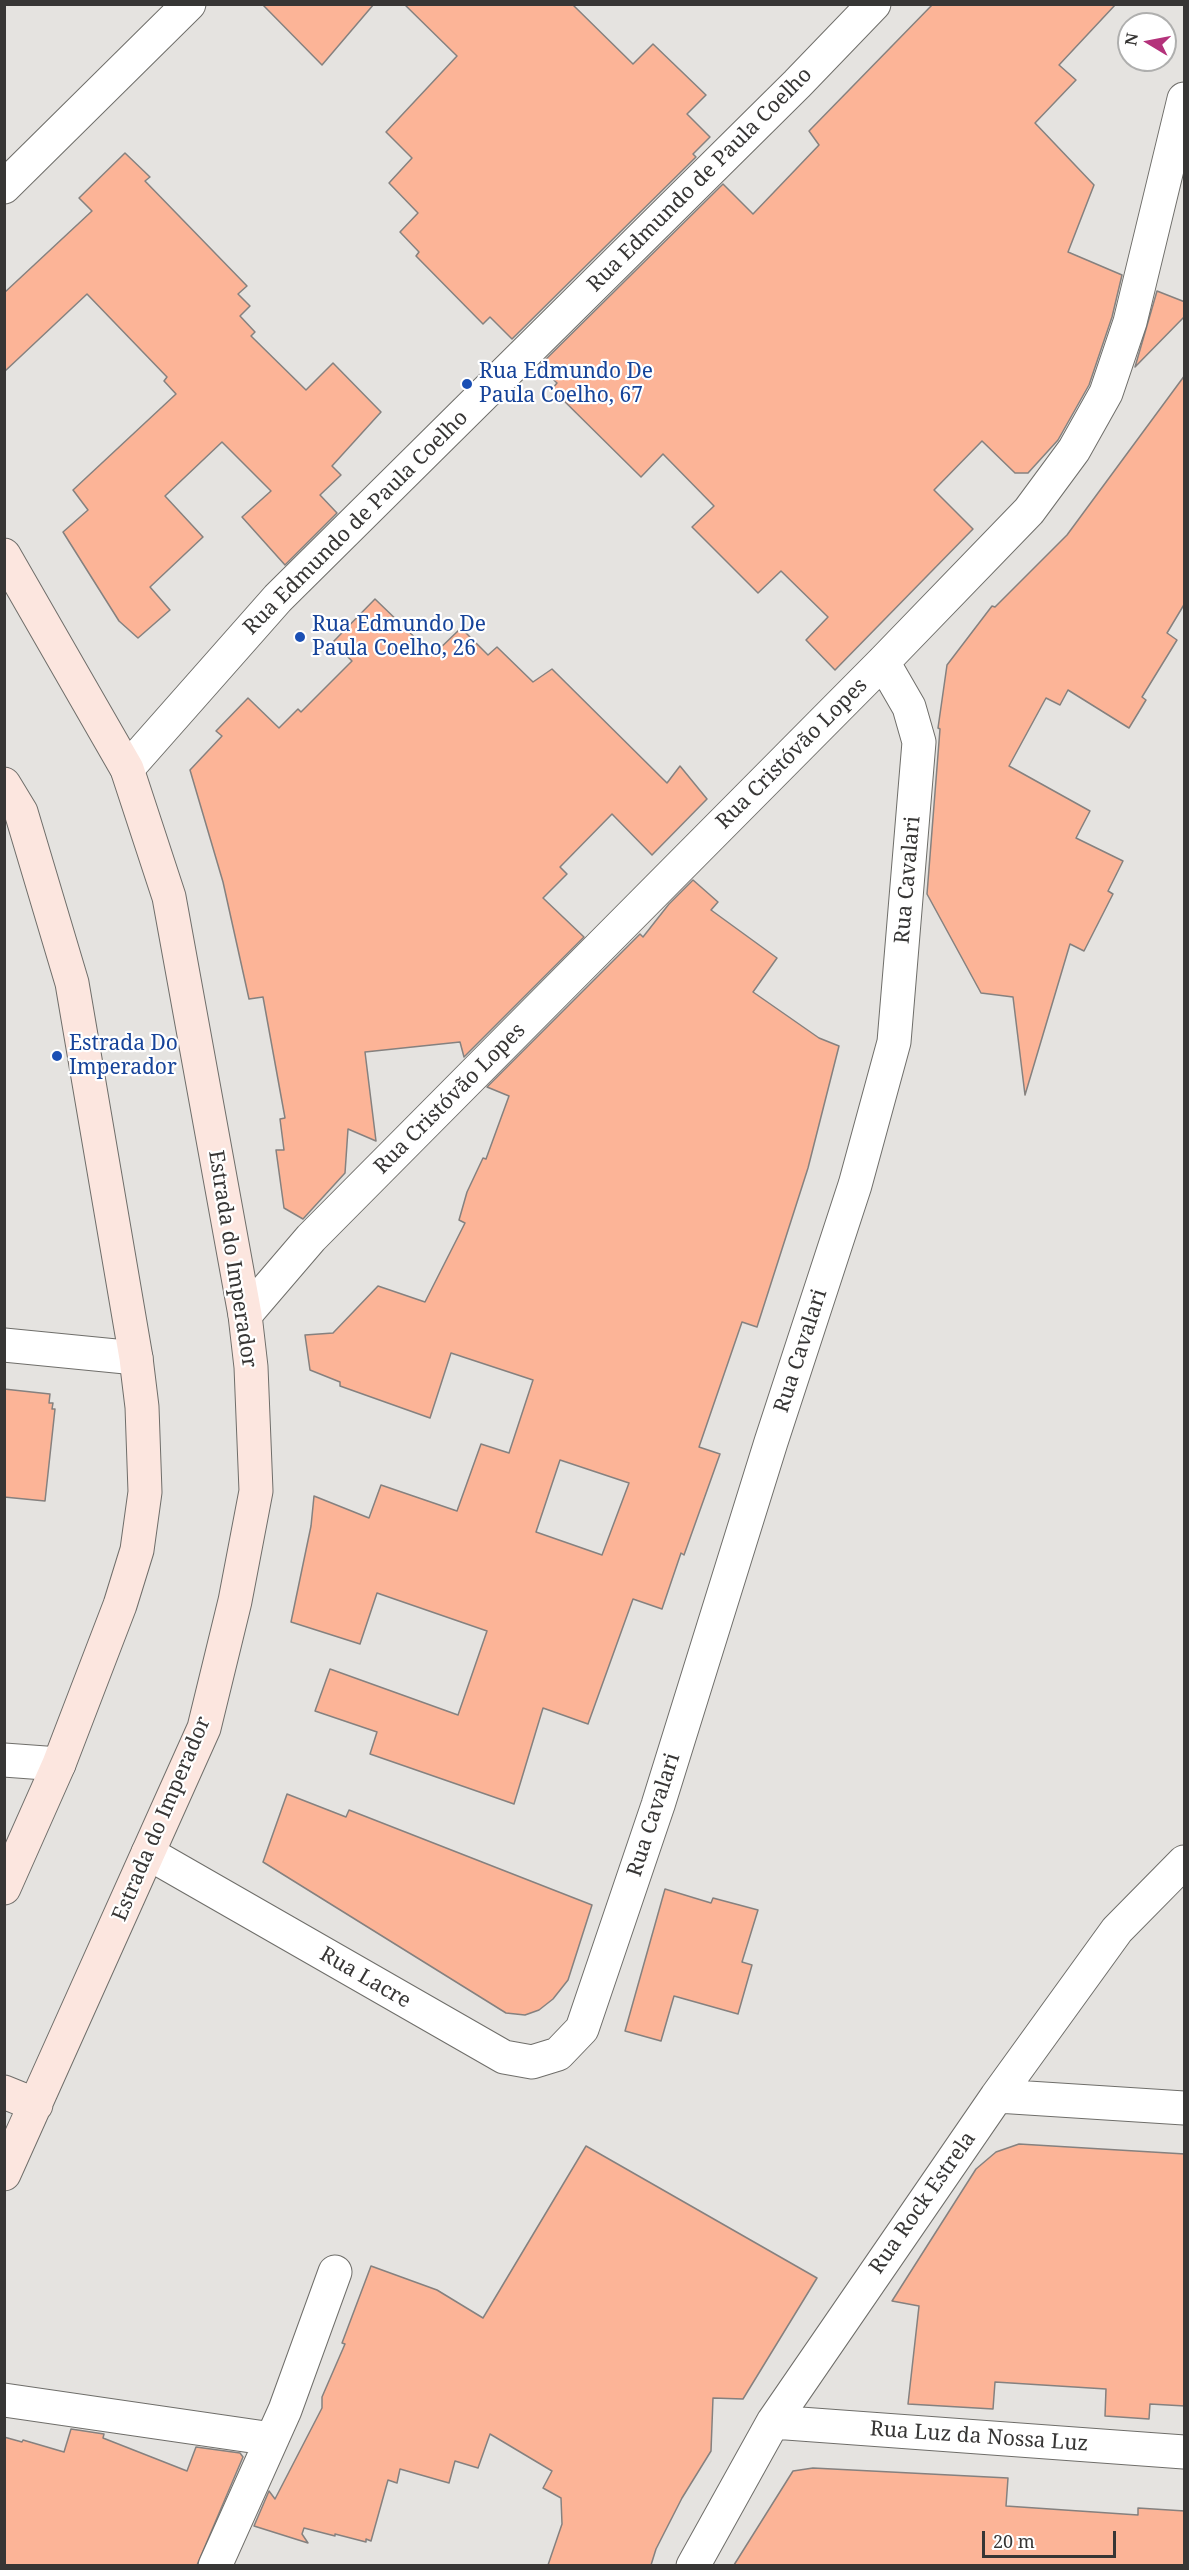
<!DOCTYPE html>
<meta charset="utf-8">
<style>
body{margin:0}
#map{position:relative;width:1189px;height:2570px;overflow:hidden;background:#e5e3e0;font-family:"Noto Serif",serif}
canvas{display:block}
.frame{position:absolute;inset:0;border:6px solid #373635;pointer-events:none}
.north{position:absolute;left:1117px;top:12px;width:60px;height:60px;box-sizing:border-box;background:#fff;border:2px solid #afafae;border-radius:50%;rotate:280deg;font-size:16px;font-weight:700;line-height:24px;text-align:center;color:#373635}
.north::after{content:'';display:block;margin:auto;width:21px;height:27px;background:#b4327b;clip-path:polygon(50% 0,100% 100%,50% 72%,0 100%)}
.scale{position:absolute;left:982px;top:2531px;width:134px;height:27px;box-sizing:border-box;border:3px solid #373635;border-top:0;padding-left:8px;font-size:18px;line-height:21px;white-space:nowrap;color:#373635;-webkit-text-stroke:4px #fff;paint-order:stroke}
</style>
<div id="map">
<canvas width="1189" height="2570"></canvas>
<div class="frame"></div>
<div class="north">N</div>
<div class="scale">20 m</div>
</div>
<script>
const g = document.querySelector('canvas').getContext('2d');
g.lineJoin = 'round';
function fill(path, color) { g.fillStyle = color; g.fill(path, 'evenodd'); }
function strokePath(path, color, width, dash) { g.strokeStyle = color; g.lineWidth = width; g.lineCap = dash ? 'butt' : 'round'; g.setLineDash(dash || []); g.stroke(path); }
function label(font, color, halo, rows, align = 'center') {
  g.font = font + ' "Noto Serif",serif'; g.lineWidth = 4.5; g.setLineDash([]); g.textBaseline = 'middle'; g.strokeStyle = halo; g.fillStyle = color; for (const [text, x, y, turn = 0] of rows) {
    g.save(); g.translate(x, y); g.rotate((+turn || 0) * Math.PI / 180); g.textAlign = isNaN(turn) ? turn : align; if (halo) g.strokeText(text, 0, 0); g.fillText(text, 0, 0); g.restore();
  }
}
const building = new Path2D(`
 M262,4H374L322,65Z
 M404,4H572L633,64L653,44L706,95L687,114L710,137L693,154L696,157L512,339L490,317L483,324L416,256L419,252L400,232L418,213L389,183L412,158L386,132L457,56Z
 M933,4H1116L1059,65L1076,80L1035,123L1094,185L1068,252L1122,275L1112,317L1089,385L1058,440L1028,473H1015L982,441L934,490L973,529L835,670L806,640L828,617L781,571L758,593L692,527L714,506L663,454L641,477L552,389L557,383L539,366L723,184L753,214L819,145L809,131Z
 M125,153L150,177L145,181L247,286L238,294L250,306L240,316L255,332L251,336L306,390L333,363L381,412L332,466L341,475L320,495L337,513L285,565L242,517L271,491L222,442L165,496L203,537L150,587L170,610L138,638L119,621L63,532L88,510L73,490L176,394L164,381L167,377L87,294L4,372V293L92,211L79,198Z
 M1157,291L1185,302V316L1135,367Z
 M1185,375V603L1167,633L1177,640L1142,697L1146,700L1129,728L1068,690L1060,705L1046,698L1009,766L1090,811L1076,838L1123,861L1108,891L1113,894L1084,951L1070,944L1025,1095L1013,997L981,993L927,894L940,729L938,728L947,665L992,606L995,607L1067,535Z
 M375,599L433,655L461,628L488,655L497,647L533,682L552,669L667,783L680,766L707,799L652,855L612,814L560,867L567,874L543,898L584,937L464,1057L460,1042L365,1052L376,1141L348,1129L345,1173L303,1219L284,1208L276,1150H284L280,1119L285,1118L263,997L249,999L223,882L190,770L222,736L216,731L248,698L279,728L298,709L301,712L352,661L333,642Z
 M693,880L718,902L711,910L777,958L753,992L819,1038L839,1046L808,1168L757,1327L742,1322L699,1447L720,1454L684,1555L681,1553L662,1609L633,1599L588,1724L543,1708L514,1804L370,1754L377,1732L315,1711L330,1669L458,1715L487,1631L377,1593L360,1644L291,1622L311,1526L314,1496L369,1518L381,1485L457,1511L481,1444L509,1453L533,1380L451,1353L430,1418L340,1386V1382L310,1370L305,1335L333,1333L378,1286L425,1302L465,1223L459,1220L467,1192L483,1158L486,1159L509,1096L487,1087L640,934L643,937L669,904ZM560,1460L629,1483L602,1555L536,1532Z
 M4,1389L50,1394L49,1403H53L52,1409H55L45,1501L4,1497Z
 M287,1794L346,1817L349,1810L592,1905L568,1980L553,1999L539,2010L525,2015L506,2013L263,1862Z
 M665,1889L711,1903L713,1898L758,1910L742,1962L752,1965L738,2014L674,1996L661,2041L625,2031Z
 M1019,2144L1185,2154V2406L1150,2404L1149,2419L1105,2416L1106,2389L995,2382L993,2409L908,2404L919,2306L892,2301L976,2169L996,2152Z
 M586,2146L817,2278L743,2399L713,2398L711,2451L682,2498L656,2549L651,2565H548L562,2524L561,2498L543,2488L552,2471L490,2434L478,2468L455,2461L449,2483L400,2469L397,2483L388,2480L371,2541L366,2539V2542L335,2534V2536L304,2528L302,2534L308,2543L254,2526L269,2491L275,2499L322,2408V2397L345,2344L342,2343L371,2266L437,2290L483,2318Z
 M71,2429L104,2434L103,2438L187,2471L196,2447L240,2453L243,2457L197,2565H4V2437L22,2442L23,2440L64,2452Z
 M813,2468L1008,2478L1006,2506L1138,2515V2508L1185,2511V2565H734L793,2471Z`);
const street = new Path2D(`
 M4,187L189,4
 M127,769L278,598L797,84L874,4
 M245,1315L311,1238L883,662L1029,511L1074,450L1106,393L1130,322L1184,99
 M4,1345L136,1358
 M4,1760L59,1764
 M148,1853L504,2057L532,2062L558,2054L582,2029L658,1805L771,1442L855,1185L894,1042L919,742L909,707L883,662
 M997,2096L1184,2108
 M4,2400L272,2439
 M773,2422L1184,2452
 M215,2566L285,2410L335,2272
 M693,2566L773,2422L997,2096L1117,1930L1184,1862`);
const secondary = new Path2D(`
 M4,555L127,769L169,897L245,1315L251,1367L256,1491L235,1601L204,1728L4,2174
 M4,784L21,812L72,983L136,1358L142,1407L145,1492L137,1550L120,1605L59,1764L4,1888
 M4,2092L36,2105`);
const markers = [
 [467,384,6,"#1a4fb4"],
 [300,637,6,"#1a4fb4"],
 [57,1056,6,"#1a4fb4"]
];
const streetNames = [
 ["Rua Edmundo de Paula Coelho",700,180,-45],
 ["Rua Edmundo de Paula Coelho",356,523,-45],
 ["Rua Cristóvão Lopes",792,754,-45],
 ["Rua Cavalari",908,880,-85],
 ["Rua Cristóvão Lopes",450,1099,-45],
 ["Estrada do Imperador",232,1259,81],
 ["Rua Cavalari",801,1351,-72],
 ["Rua Cavalari",654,1815,-72],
 ["Estrada do Imperador",162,1819,-67],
 ["Rua Lacre",365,1978,30],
 ["Rua Rock Estrela",923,2203,-55],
 ["Rua Luz da Nossa Luz",979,2437,4]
];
const transitNames = [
 ["Rua Edmundo De",479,372],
 ["Paula Coelho, 67",479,396],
 ["Rua Edmundo De",312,625],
 ["Paula Coelho, 26",312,649],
 ["Estrada Do",69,1044],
 ["Imperador",69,1068]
];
fill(building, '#fcb497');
strokePath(building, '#85817f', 1.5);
strokePath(street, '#6f6e6a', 35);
strokePath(secondary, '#6f6e6a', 35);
strokePath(street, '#fff', 33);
strokePath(secondary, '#fce6df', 33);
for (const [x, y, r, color] of markers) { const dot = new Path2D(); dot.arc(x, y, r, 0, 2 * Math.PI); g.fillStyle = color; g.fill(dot); strokePath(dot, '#fff', 2); }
label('21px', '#373635', '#fff', streetNames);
label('21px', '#164399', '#fff', transitNames, 'left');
</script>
